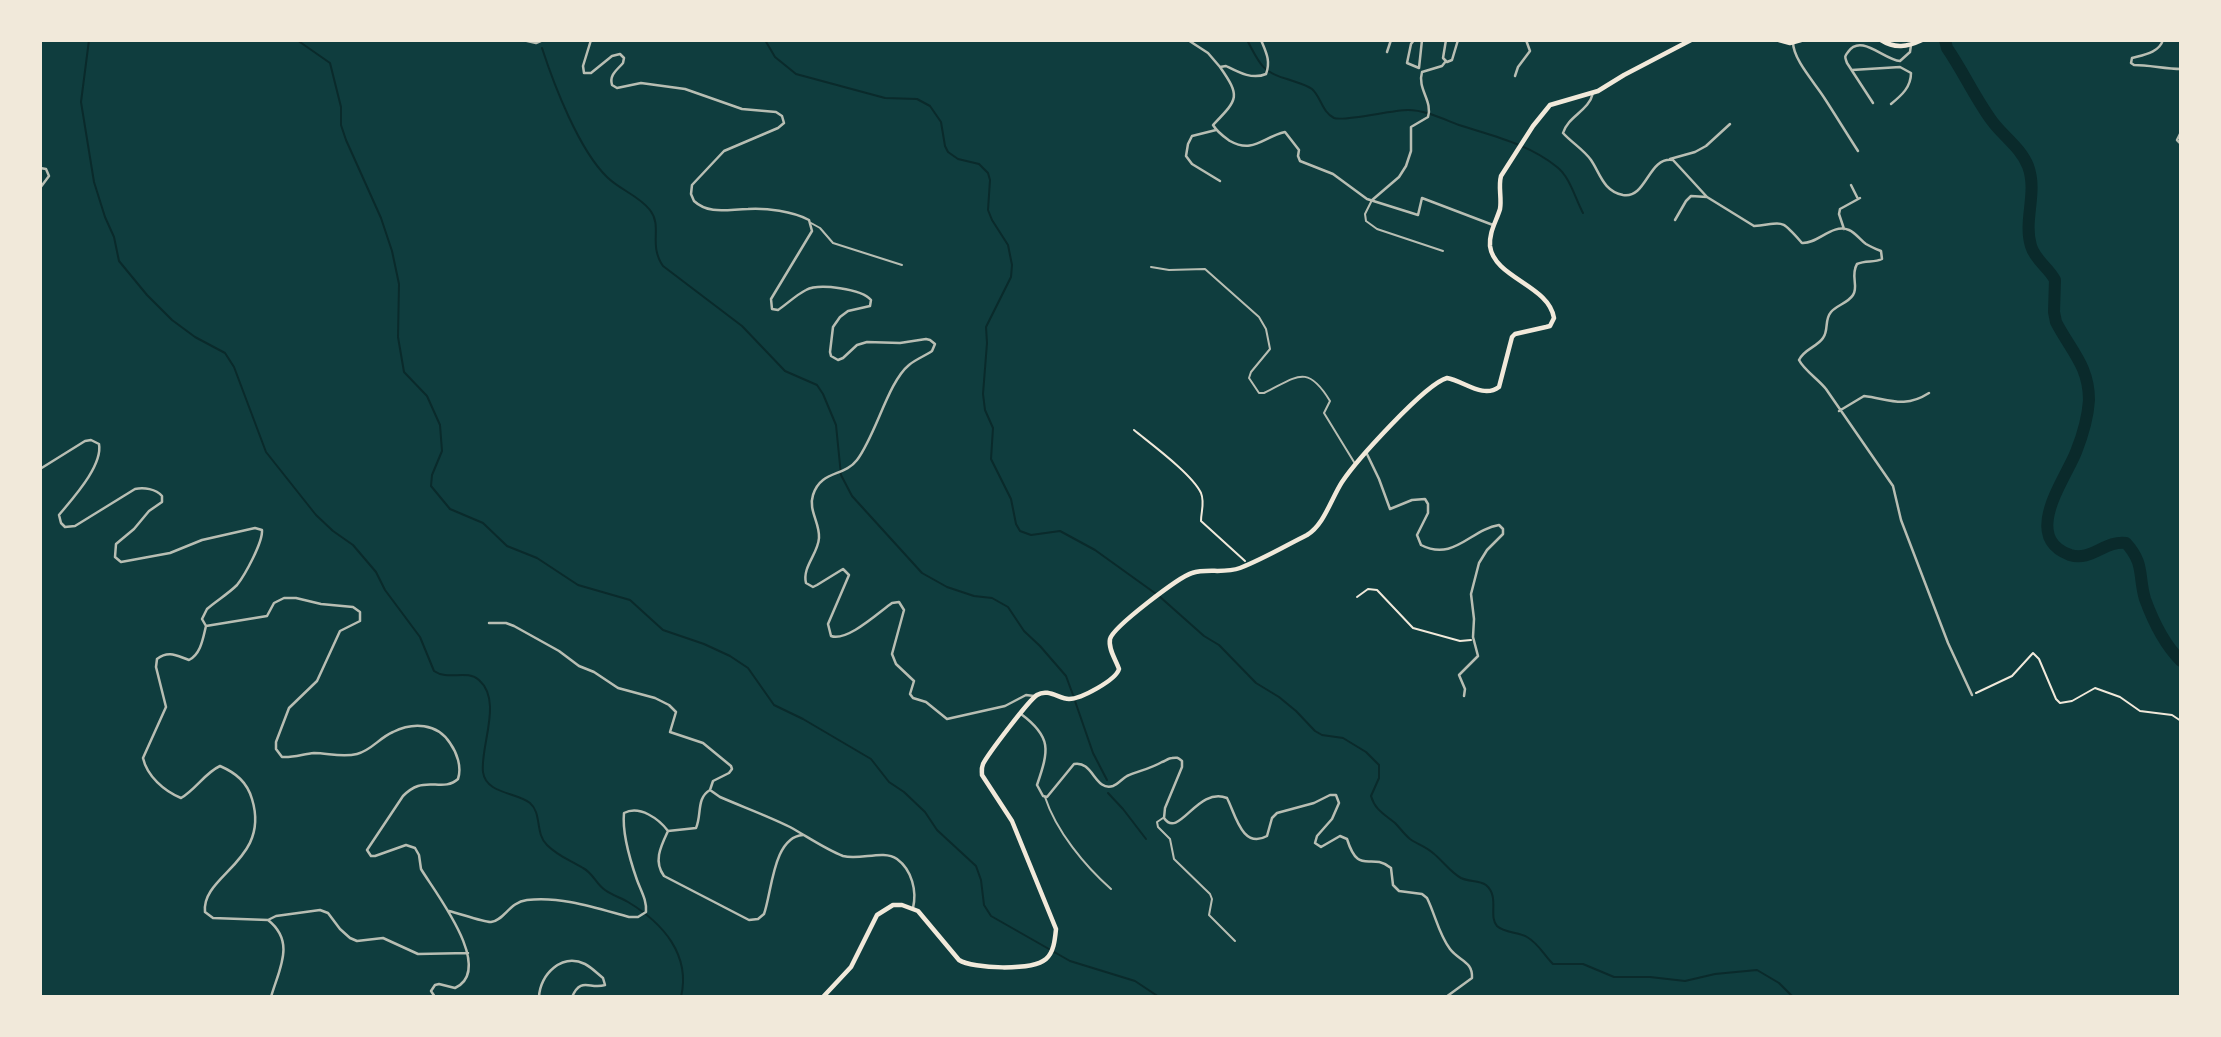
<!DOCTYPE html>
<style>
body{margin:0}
#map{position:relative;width:2221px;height:1037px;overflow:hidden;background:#0f3d3e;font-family:"Space Grotesk",sans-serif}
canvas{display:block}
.frame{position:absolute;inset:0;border:42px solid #f1e9da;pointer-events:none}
</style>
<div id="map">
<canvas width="2221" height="1037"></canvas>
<div class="frame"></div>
</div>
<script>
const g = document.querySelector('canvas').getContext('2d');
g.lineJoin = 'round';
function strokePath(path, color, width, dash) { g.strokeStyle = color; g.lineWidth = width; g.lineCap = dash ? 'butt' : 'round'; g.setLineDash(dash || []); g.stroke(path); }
const stream = new Path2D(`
 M89,40L81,102L94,182L105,217L114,237L119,261L147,295L172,320L195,337L225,353L234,367L266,452L316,515L333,531L353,545L376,572L385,590L420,637L434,671C448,681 467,669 479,680C503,701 480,746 483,772C486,794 516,792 530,803C542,813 535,834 547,845C559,857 570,860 583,868C593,873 596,884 605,890C612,895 621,898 628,902C663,923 691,955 681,997
 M297,40L330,63L341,107V125L346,140L381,218L392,251L399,284L398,337L404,372L427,396L440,425L442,451L432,475L431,486L450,509L483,523L507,546L537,558L578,585L630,600L663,630L704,644L730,656L748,668L774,705L803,719L871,759L889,782L904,792L925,812L937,830L976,866L981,880L984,905L991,916L1070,961L1135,981L1159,997
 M765,40L775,57L796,74L885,98L917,99L930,106L941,122L945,146L948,152L958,159L979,164L988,173L990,180L988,210L992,220L1008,245L1012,265L1011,277L986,327L987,343L983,394L985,410L993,428L991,459L1011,499L1016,524L1020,531L1031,535L1060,531L1095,550L1159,596L1204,636L1219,645L1256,683L1279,697L1296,711L1315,731L1322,735L1343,738L1366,752L1379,765V778L1371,796C1375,810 1384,814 1395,823C1400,828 1404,834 1410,839C1417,844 1426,847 1433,853C1443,861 1450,872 1461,878C1469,882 1479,880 1486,885C1500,897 1488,916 1497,926C1504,933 1519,932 1527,937C1539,944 1543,954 1553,964H1583L1614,977H1650L1685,981L1715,974L1757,970L1779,983L1793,997
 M1247,40C1259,62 1261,72 1287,79C1295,82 1305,84 1312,89C1321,97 1322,112 1334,118C1344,122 1391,110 1408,110C1425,110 1443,119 1459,125C1493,136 1529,144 1557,167C1570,177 1575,198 1583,213
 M542,48C554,85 579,150 607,177C620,190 638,195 650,210C663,227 648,244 663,266L742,326L785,371L817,385L823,394L836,425L841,475L852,496L922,573L947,587L974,596L992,598L1008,607L1024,631L1040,646L1066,676L1073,695
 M1075,701L1093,753L1107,780
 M1108,793L1123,809L1146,839`);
const river = new Path2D(`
 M1945,40L1947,48C1963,71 1975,98 1992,121C2003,136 2021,148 2028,166C2038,193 2023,220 2031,246C2035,260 2049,268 2055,280L2054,312L2056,322C2071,351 2089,366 2089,400C2088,416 2082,437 2076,452C2065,480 2021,537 2070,555C2091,562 2105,540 2126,543C2145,564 2138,575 2145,599C2153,621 2164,644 2181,661`);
const path = new Path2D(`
 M1134,430C1151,444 1192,474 1201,493C1205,503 1201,511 1201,521L1245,561
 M1357,597L1368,589L1377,590L1413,628L1460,641L1471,640
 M1976,693L2012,676L2033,653L2039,659L2056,699L2060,703L2072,701L2095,688L2120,697L2140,711L2172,715L2181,721`);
const service = new Path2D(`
 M1371,202L1365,214L1366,221L1377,229L1443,251
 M811,223L820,228L833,243L902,265
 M1151,267L1169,270L1205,269L1259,317L1266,329L1270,349L1251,372L1249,378L1259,393H1264C1297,377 1307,363 1330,401L1324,413L1354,462
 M1045,797C1056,831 1085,866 1111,889
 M1163,818L1157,822L1158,827L1170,839L1174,859L1210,894L1212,899L1209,915L1235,941`);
const minor = new Path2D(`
 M523,40L536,43L543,40
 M591,40L583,66L584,73H591L612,56L620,54L624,58L623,63C617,70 609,75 612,85L617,88L641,83L685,89L742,109L776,112L782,116L784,123L778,128L724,151L692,185L691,194L694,201C709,215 729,209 748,209C767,208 792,211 809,220L812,231L771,299L772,309L778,310C787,304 796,295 806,290C819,283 862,289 871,300L870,306L848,311L840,317L833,327L830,352L831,356L838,360L843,358L857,345L867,342L900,343L926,339L930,340L935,344L932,351C925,356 916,359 909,365C888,382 876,435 857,460C844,477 821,470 813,495C808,510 820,523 819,538C818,554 802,567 806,583L813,587L817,585L843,569L849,575L828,624L831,636C847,642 878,613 892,603L899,602L904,610L892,654L896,664L914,681L910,694L913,698L926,702L947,719L1005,706L1026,695L1034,696
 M1188,40L1208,53L1220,67L1226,66C1238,72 1252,80 1266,74C1271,61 1266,52 1261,40
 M1414,40L1411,44L1407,63L1419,68L1422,40
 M1446,40L1443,58L1447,62L1452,60L1458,40
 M2163,40C2159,53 2143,55 2132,58L2131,63L2134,65C2150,65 2165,69 2181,69
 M1793,42C1793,60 1816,84 1825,99C1836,116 1847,134 1858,151
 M1387,52L1391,40
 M1220,67C1241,97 1238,99 1213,125C1218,133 1223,136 1230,141C1253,154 1263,137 1285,132L1299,150L1298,156L1300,161L1333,174L1367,199L1418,215L1422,198L1493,225
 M1852,70L1900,67L1911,73C1911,87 1902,95 1891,104
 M1515,76L1518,67L1530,51L1526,40
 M1593,93C1589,111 1568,116 1563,133C1571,142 1584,150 1591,160C1600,173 1603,191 1623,195C1647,199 1648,156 1673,160L1707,197L1754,226C1785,223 1780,218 1802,243C1818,244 1832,223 1849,230C1856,233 1860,240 1866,244C1871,247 1876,249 1881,251L1882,259C1874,263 1866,260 1857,264C1850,276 1859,286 1853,295C1848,303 1837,305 1831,312C1824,320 1829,330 1823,338C1817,347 1804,349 1799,360C1804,370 1818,379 1826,389L1893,486L1901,520L1948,643L1972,695
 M1873,103L1847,63C1845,57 1844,57 1848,52C1861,33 1884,60 1900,61L1910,52L1911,45
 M1216,130L1192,136L1188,144L1186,156L1192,164L1220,181
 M2181,132L2177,140L2181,144
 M1670,159L1695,152L1706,146L1730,124
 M40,168L46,169L49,176L40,188
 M1851,185L1858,199
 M1371,201L1399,177L1406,166L1411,151V127L1428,117C1433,101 1417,89 1422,72L1442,66L1446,61
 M1675,220L1686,201L1691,196L1707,197
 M1844,229L1839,214L1840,209L1860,198
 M1839,411L1864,396C1889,399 1904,409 1929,393
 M1366,452L1379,479L1390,509L1412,500L1425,499L1428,504V513L1417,535L1421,545C1454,562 1471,529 1499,525L1503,529V534L1487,550L1479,563L1471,594L1474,619L1473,637L1478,656L1459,675L1465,689L1464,696
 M40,469L85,441L91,440L99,444C103,466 72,499 59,515L61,523L65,527L75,526L135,489C144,487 156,489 162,496V502L149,511L134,529L116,544L115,557L121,562L170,553L202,540L255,528L262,530C263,542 245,575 237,585C228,594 216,601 207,609L202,619L206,626L267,616L274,603L284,598H296L321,604L353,607L360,612V621L340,631L317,681L289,708L276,742V749L282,757C293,758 303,754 314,753C328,753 342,758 357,754C372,750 379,738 393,732C413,722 437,723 450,743C457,753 462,767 458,779C446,790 432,781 418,786C412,788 407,792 403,796L367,850L371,856H375L406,845L415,848L419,855L421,869C434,891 496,969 455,988L439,984L435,985L431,991L435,997
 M489,623H506L514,626L559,651L579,666L594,672L618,688L655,698L669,705L676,712L670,732L703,743L731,766L732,769L729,773L713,781L710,790
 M206,626C203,638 201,654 189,660C177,656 169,650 157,659L156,667L166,707L143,758C147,776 164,791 181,798C196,789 205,773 220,766C236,773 247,782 252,799C271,861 201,875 205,912L213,918L268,920C296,942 279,969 271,997
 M1021,714C1052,737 1049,750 1037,785L1043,796L1047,797L1074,764C1093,760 1095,792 1113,786C1118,784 1122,779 1127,776C1138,771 1150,769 1162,762C1165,761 1169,758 1172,758C1178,757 1178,758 1182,761V767L1165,808L1164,818C1179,840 1197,786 1227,798C1235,813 1242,850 1267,836L1272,818L1277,813L1314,803L1330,795H1336L1339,803L1332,819L1317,836L1315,843L1321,847L1340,836L1347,839C1359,877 1370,851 1391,868L1393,885L1399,891L1422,894L1427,898C1435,914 1439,935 1450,949C1459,961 1473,961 1472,978L1446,997
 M668,831L696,828C702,815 696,798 710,790L720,797C743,807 768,816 790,827C808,837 825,849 843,856C860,861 883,849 897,859C912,870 917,891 913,908
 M668,831C661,846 653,861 664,876L749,920L758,919L764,914C772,892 773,837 803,835
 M449,911C458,913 486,923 491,922C505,920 509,902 527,900C562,896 596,908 629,917H638L646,912C647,900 641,891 637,880C630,860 622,833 624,813C640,805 659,819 668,831
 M268,920L276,916L320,910L328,913L340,929L350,938L357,941L383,938L418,954L468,953
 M539,997C540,974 562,953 585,964C591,967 598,974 603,978L605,985C590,990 581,976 572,997`);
const secondary = new Path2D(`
 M1779,40L1790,43L1801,40
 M1881,40C1895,49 1907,47 1922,40
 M823,997L851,967L877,915L893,905H902L918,911L959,960C973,969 1032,971 1046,959C1054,952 1055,939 1056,929L1012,821L982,775C982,771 981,769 983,764C988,754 1029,700 1037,695C1048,688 1059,699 1069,699C1081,699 1116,680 1119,669C1116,660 1108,649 1110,639C1113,627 1179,577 1192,573C1207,568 1224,574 1240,568C1263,559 1285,546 1307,535C1324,525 1331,499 1342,482C1356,461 1425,384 1447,378C1464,381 1483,399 1499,387L1512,337L1515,334L1546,327L1550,326L1554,318C1549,285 1494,278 1490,246C1489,232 1496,222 1500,209C1502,198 1498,187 1501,176L1533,126L1550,105L1598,91L1624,75L1691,40`);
strokePath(stream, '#0a2a2b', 2);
strokePath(river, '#0a2a2b', 12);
strokePath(path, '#f1e9da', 2);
strokePath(service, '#b8beb3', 2);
strokePath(minor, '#b8beb3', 2.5);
strokePath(secondary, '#f1e9da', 4.5);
</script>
